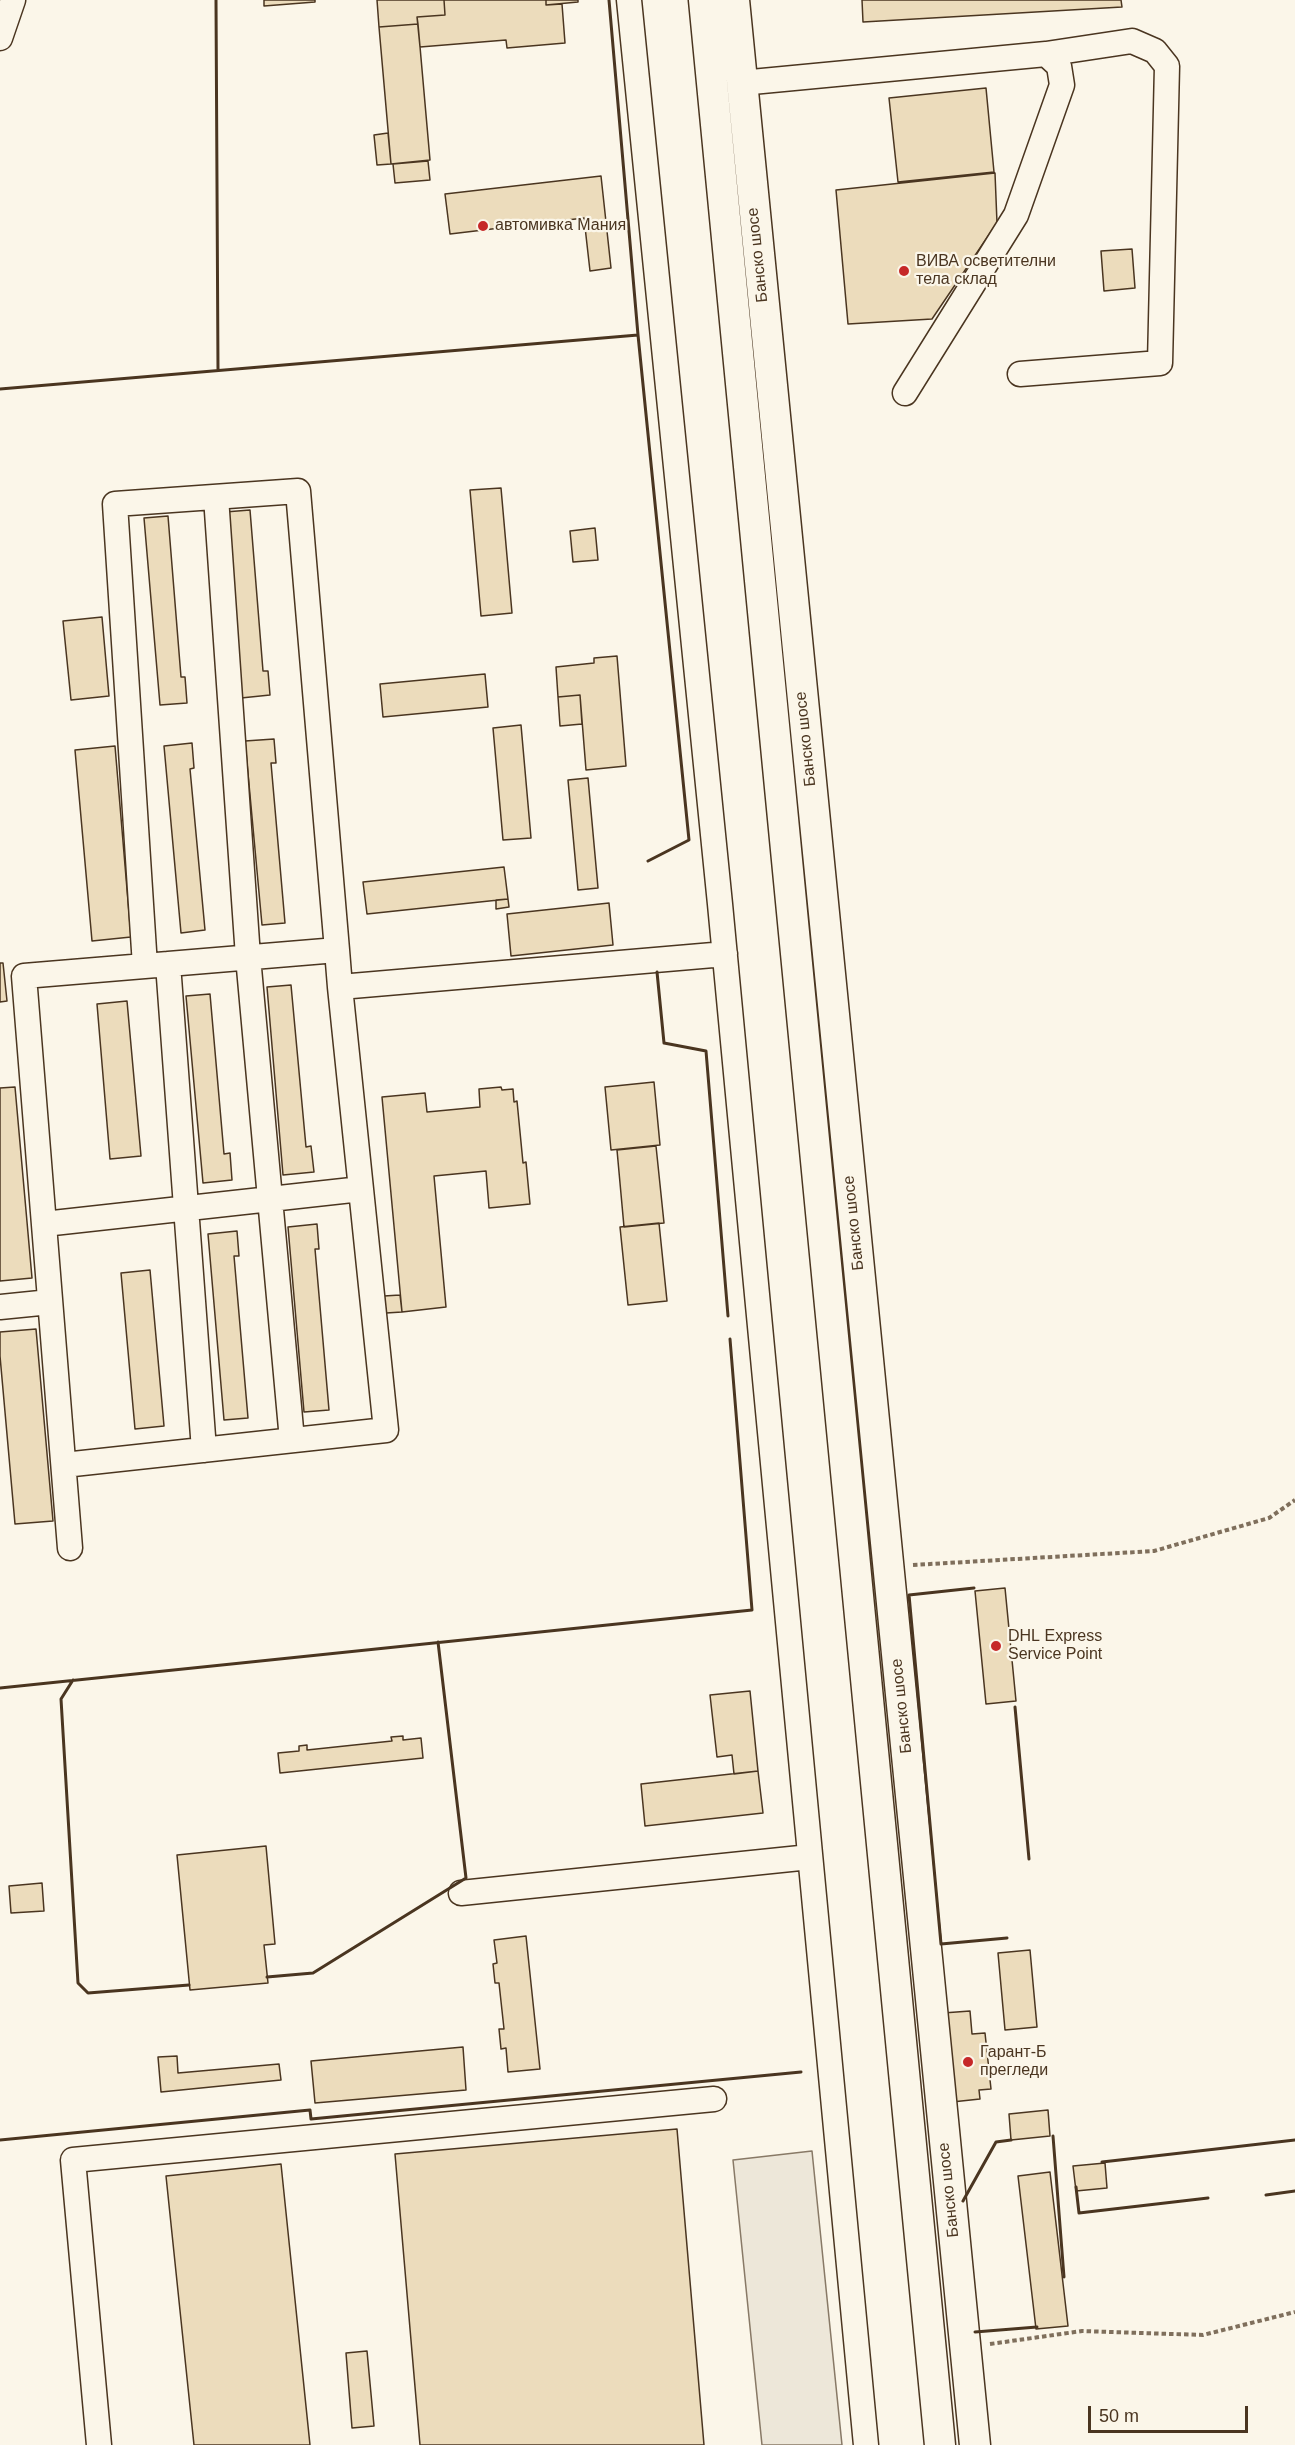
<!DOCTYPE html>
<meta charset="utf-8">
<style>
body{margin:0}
#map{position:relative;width:1295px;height:2445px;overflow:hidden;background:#fbf6e9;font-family:Arial,sans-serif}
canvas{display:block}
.scale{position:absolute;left:1088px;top:2406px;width:160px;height:27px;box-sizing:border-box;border:3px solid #4a3520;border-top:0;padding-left:8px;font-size:18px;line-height:21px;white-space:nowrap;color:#4a3520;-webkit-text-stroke:4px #fbf6e9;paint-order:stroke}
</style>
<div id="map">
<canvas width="1295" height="2445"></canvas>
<div class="scale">50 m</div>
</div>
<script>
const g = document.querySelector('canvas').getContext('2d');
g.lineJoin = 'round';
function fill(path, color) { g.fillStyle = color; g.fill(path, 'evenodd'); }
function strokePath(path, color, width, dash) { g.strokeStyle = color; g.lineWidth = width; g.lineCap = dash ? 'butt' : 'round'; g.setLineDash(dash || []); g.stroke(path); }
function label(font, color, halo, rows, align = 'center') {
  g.font = font + ' Arial,sans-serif'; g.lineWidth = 4.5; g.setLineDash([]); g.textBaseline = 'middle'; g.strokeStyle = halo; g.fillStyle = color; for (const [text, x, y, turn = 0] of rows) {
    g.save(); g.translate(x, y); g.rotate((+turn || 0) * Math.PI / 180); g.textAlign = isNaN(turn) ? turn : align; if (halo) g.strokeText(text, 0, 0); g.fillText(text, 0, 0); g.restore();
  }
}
const parking = new Path2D(`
 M812,2151L842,2445H762L733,2160Z`);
const building = new Path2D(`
 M264,0H315V2L264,6Z
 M377,0H444L445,15L417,17L418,24L379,27Z
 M444,0H546V5L562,4L565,43L507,48L506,40L420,47L417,17L445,15Z
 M546,0H578V2L546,5Z
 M862,0H1121L1122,7L863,22Z
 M418,24L430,160L391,164L379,27Z
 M986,88L994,172L898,182L889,98Z
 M388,133L391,164L377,165L374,135Z
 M428,161L430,180L395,183L393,164Z
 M995,173L997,223L932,319L848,324L836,190Z
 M601,176L611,268L590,271L584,218L450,234L445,194Z
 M1132,249L1135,288L1104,291L1101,251Z
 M501,488L512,613L481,616L470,490Z
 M250,510L263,671H268L270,695L241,698L225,512Z
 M168,516L181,677H185L187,703L160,705L144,518Z
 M595,528L598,560L573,562L570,531Z
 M102,617L109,696L71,700L63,621Z
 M617,656L626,766L586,770L580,695L558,697L556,667L594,663V658Z
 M485,674L488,707L383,717L380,684Z
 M580,695L582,724L560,726L558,697Z
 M521,725L531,838L503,840L493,728Z
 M274,739L276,763H271L285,923L262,925L245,741Z
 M192,743L194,768L190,769L205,930L181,933L164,746Z
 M115,746L131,937L92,941L75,750Z
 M588,778L598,888L578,890L568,780Z
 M504,867L508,899L367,914L363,882Z
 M508,899L509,907L496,909V900Z
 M609,903L613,945L511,956L507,914Z
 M0,963H3L7,1001L0,1002Z
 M291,985L306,1147L311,1146L314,1172L283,1175L267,987Z
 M210,994L224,1154L230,1153L232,1180L203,1183L186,996Z
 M127,1001L141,1156L110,1159L97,1004Z
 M654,1082L660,1145L611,1150L605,1087Z
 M15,1087L32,1278L0,1281V1088Z
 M501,1087L502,1090L513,1089L514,1102L517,1101L523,1163L526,1162L530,1204L489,1208L486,1171L434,1176L446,1307L402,1312L382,1097L425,1093L427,1112L480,1107L479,1089Z
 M656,1146L664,1223L624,1227L617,1150Z
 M659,1223L667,1301L628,1305L620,1227Z
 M317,1224L319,1249H315L329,1410L304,1412L288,1227Z
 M237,1231L239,1256H234L248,1418L224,1420L208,1234Z
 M150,1270L164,1426L135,1429L121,1273Z
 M400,1295L402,1312L386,1313L384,1296Z
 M36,1329L53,1521L15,1524L0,1356V1332Z
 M1005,1588L1016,1701L986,1704L975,1591Z
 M750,1691L758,1771L734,1774L732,1755L717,1757L710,1695Z
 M403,1736V1740L421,1738L423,1758L280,1773L278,1753L299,1751V1746L307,1745V1750L392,1741L391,1737Z
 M758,1771L763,1813L645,1826L641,1784Z
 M266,1846L275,1944L264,1945L268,1983L190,1990L177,1855Z
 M42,1883L44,1911L11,1913L9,1886Z
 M526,1936L540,2069L508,2072L506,2048L501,2049L499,2029H504L499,1983H495L493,1964L497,1963L494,1940Z
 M1030,1950L1037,2027L1005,2030L998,1953Z
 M970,2011L972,2034L985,2033L991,2089L979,2090L980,2099L952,2102L943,2013Z
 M463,2047L466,2090L315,2103L311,2061Z
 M177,2056L178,2073L279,2064L281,2080L161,2092L158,2057Z
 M1048,2110L1050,2136L1011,2140L1009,2114Z
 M677,2129L704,2445H420L395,2154Z
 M1105,2163L1107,2188L1076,2191L1073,2166Z
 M281,2164L310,2445H194L166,2176Z
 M1050,2172L1068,2326L1036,2329L1018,2176Z
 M367,2351L374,2426L352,2428L346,2353Z`);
const path = new Path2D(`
 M913,1565L1154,1551L1269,1518L1295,1500
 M990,2344L1082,2331L1203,2335L1295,2312`);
const minor = new Path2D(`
 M629,0L720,904L866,2445
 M0,38L13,0
 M741,83L1046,54L1059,66L1062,85L1016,215L905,393
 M1020,374L1160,363L1167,66L1155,51L1132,41L1046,54
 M216,497L248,957L292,1440
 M168,964L204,1450
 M145,966L115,504L298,491L337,950
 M44,1224L361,1189
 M0,1307L50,1302
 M64,1465L386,1430L340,987
 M70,1548L24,976L337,950L340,987L725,954
 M461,1893L810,1857
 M99,2445L73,2160L714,2099`);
const major = new Path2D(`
 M704,0L940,2445
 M734,0L975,2445`);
const wall = new Path2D(`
 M216,0L218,370
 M638,335L689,840L648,861
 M0,389L638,335L609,0
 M657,972L664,1043L706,1051L728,1316
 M974,1588L909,1595L941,1944L1007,1938
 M73,1680L61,1699L78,1983L88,1993L189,1985
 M0,1688L752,1610L730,1339
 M1015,1707L1029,1859
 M267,1977L313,1973L466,1878L438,1642
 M1053,2136L1064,2277
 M0,2140L310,2110L311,2119L801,2072
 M1102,2162L1295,2140
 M1076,2187L1079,2213L1208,2198
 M1266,2195L1295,2191
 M963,2201L996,2142L1011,2140
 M975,2332L1037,2327`);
const markers = [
 [483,226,6,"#c62828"],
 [904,271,6,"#c62828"],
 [996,1646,6,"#c62828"],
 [968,2062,6,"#c62828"]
];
const poiNames = [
 ["автомивка Мания",495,226],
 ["ВИВА осветителни",916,262],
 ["тела склад",916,280],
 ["DHL Express",1008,1637],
 ["Service Point",1008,1655],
 ["Гарант-Б",980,2053],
 ["прегледи",980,2071]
];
const streetNames = [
 ["Банско шосе",758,255,-96],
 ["Банско шосе",806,739,-96],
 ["Банско шосе",854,1223,-96],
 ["Банско шосе",902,1706,-96],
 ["Банско шосе",949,2190,-96]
];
fill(parking, '#ede7d9');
strokePath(parking, '#887966', 1.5);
fill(building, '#ecdcbc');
strokePath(building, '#4a3520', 1.5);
strokePath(minor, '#4a3520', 27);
strokePath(major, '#4a3520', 33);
strokePath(path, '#7f6f5c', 4, [4.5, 3]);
strokePath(minor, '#fbf6e9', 24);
strokePath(major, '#fbf6e9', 30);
strokePath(wall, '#4a3520', 3);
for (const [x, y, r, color] of markers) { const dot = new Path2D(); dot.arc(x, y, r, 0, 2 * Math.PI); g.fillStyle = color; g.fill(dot); strokePath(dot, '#fbf6e9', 2); }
label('16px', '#4a3520', '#fbf6e9', poiNames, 'left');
label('16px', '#4a3520', '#fbf6e9', streetNames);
</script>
